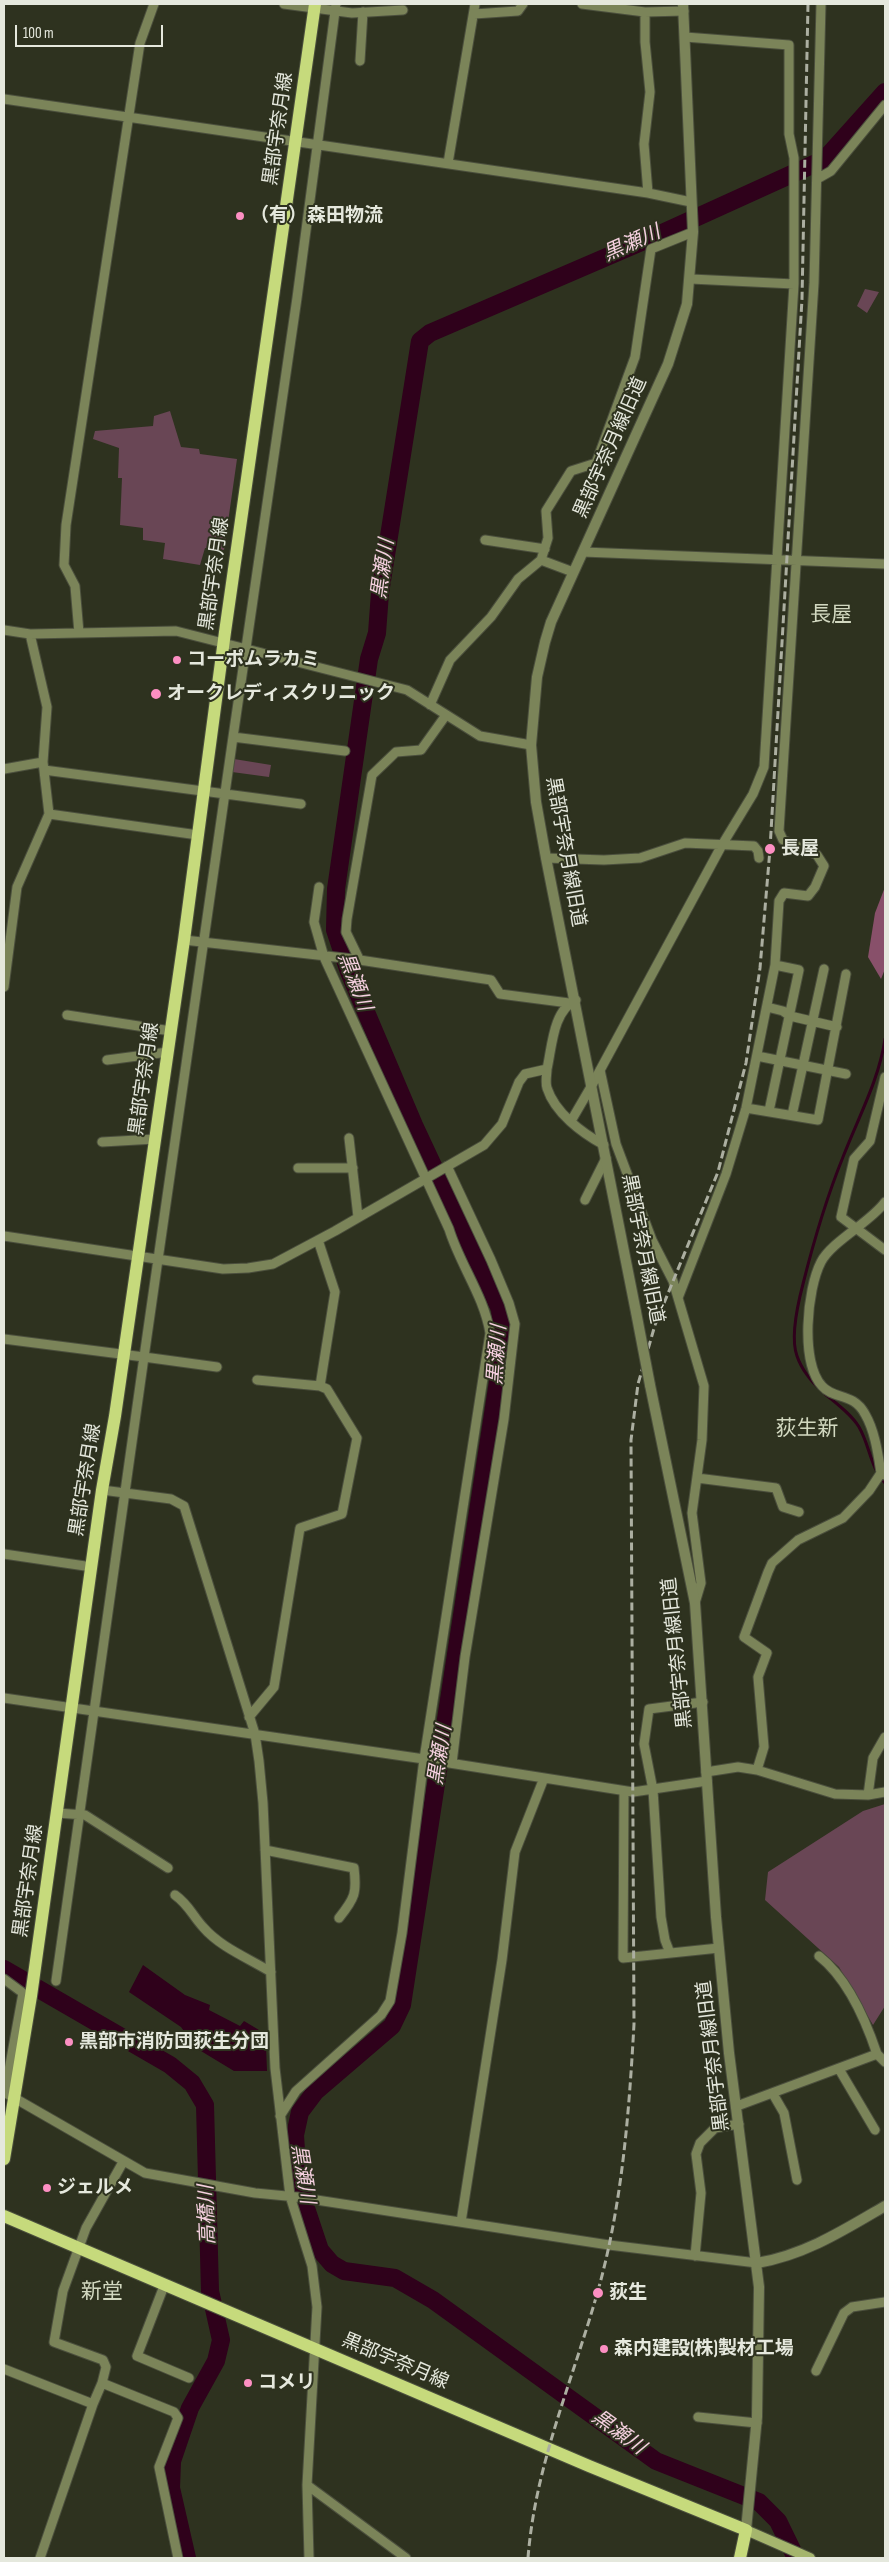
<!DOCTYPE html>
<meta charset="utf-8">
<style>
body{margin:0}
#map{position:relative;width:889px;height:2562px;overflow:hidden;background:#2e321f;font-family:"Sofia Sans Condensed",sans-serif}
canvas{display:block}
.frame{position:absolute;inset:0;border:5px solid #e5e8dd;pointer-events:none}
.scale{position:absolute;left:15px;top:25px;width:148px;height:22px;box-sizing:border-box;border:2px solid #e5e8dd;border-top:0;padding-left:6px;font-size:15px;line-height:18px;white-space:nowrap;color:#e5e8dd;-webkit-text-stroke:4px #2e321f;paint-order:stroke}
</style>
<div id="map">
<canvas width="889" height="2562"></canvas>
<div class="frame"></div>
<div class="scale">100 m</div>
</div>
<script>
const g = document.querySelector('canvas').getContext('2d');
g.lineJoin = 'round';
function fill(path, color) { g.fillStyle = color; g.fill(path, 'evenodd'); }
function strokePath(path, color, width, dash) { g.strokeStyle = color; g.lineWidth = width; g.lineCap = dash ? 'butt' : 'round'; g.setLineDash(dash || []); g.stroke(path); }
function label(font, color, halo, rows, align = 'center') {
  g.font = font + ' "Sofia Sans Condensed","Noto Sans JP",sans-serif'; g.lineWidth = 4; g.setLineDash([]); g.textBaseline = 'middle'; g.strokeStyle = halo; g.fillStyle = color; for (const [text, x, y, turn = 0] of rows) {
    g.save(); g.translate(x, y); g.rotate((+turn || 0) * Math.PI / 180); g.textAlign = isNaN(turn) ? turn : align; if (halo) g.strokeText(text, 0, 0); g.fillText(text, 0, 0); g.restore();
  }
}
const green = new Path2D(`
 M865,289L879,292L867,313L857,306Z
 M170,411L181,447L199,449L200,454L237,459L224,550L205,548L200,565L163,559L165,543L143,540V528L120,525L122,478H118L119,448L93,439L95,431L153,426L154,416Z
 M234,759L271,765L269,777L232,772Z
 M885,1804V2006L873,2025L839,1967L765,1900L768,1872L863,1811Z`);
const forest = new Path2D(`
 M885,887V969L881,979L868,957L875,913Z`);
const water = new Path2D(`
 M143,1965L185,1995L210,2005L209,2010L240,2026L244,2021L259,2030L254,2039L266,2046L267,2071H234L196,2048L181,2027L129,1992Z`);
const stream = new Path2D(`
 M821,1390C811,1382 801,1368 797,1356C790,1337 798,1303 803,1284C814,1240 826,1199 843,1157C858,1118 879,1080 885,1039
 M825,1394C837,1404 851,1414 859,1427C870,1446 870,1467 885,1483`);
const river = new Path2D(`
 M4,1969L170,2065L192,2083L205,2105L210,2291L221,2340L216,2361L190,2408L172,2461L171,2488L187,2558
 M796,2558L778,2521L759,2502L656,2461L433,2300L395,2278L344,2271L332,2264L320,2250L306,2208L297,2166L295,2135L300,2112L315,2092L392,2026L402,2005L503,1349L500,1309L414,1125L349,972L335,930L336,889L369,659L377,633L380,593L420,341L430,333L660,234L825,159L885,92`);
const minor = new Path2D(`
 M284,4L352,13L403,10
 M582,4L645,12L684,11
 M645,12V42L650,92L644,144L648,193
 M474,14L518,11L523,4
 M360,61L363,12
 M4,99L648,193L691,202
 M448,163L475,4
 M817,179L831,171L885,105
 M691,279L794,284
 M485,540L545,549
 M583,552L885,564
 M573,572L541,560L548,538L546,511L571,471L596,463L635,357L651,249L693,232
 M4,630L30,634L176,631L407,690L480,736L531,745
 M79,633L75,586L64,565L66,525L140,43L154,4
 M430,705L450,660L491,617L518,579L541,560
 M233,737L297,298L336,4
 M4,769L43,762
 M44,770L301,804
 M49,814L198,835
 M546,858L604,860L640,858L685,843L754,846L758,851L759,858
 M184,940L353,959L491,980L500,994L569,1003
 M360,961L346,932L347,919L372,775L396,752L421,750L446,715
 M4,987L17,887L49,814L43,762L47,707L30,634
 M767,1007L783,1011L790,1016L837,1027
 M67,1015L171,1031
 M757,1056L846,1074
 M107,1060L168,1052
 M547,1069C547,1074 545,1082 547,1088C555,1113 582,1133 604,1145
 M600,1070L616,1144L652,1240L673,1281L704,1386L702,1440L692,1513L701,1583L695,1603
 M885,1077L870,1141L854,1159L841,1217L885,1250
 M746,1108L818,1120L846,974
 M769,1111L799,970L775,965
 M792,1115L824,969
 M571,1121L592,1085L722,845L753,794L764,767L794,284V158L789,134V45L685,37
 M349,1138L358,1217
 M102,1142L155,1139
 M447,1166L491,1260L509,1303L515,1324L504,1419L465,1657L452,1763
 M298,1168H353
 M585,1200L606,1158
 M4,1236L223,1269L248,1268L273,1264L335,1231L484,1145L502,1124L519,1082L525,1074L547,1069C552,1047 553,1010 576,1000
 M318,1240L335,1292L320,1386
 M678,1298L726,1174L746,1108L775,965L779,901L784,893L808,896L815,887L824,866L817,855L783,840L779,831L814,283L821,4
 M4,1339L144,1357L233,737L345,751
 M885,1475L881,1473C878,1454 875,1431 865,1414C853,1392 834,1400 822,1386C800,1362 807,1289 821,1262C832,1241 871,1222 885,1202
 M697,1478L776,1488L783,1507L799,1512
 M102,1490L171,1499L184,1506L255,1734L259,1761L263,1803L275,2068L290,2196L312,2266L317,2307L307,2485L309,2558
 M4,1554L92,1567
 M4,1698L424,1759L633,1792L707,1781
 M249,1717L274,1687L300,1528L342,1514L357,1438L327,1389L320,1386L257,1380
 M757,1770L764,1747L758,1677L767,1653L744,1637L768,1572L772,1563L798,1540L843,1518L869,1491L881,1473
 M706,1772L738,1767L757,1770L835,1794L868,1795L873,1758L885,1737
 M624,1791L623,1958L719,1948
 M868,1795L885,1792
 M57,1813L85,1815L168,1868
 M265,1850L354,1868C357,1893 355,1898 339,1918
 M175,1895C189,1905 192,1915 203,1927C220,1947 248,1958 271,1972
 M670,1953L665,1940L661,1917L653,1790L644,1744L649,1709L703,1702
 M819,1956C847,1978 866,2021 877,2054
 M4,1979L23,1993L5,2092
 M56,1981L144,1357L217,1367
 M839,2069L875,2130
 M4,2092L145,2173L255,2193L297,2197L609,2245L757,2263
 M773,2094L784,2113L797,2180
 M737,2106L877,2054L885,2062
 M280,2116L296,2091L381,2015L390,2001L402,1933L424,1759L490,1333C484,1296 460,1265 449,1229L324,957L314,922L319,887
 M461,2222L502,1960L515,1852L544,1778
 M695,2256L701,2193L696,2154L700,2143L715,2128L739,2124
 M164,2286L137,2356L189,2378
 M4,2369L93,2404L40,2558
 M816,2371L844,2313L852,2307L885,2302
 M102,2383L106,2367L103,2360L54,2342L63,2291L86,2228L123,2162
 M93,2404L102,2383L174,2412L178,2418L159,2467L178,2558
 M698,2417L757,2423
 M307,2485L406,2558`);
const tertiary = new Path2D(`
 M636,1312L546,858L536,802L531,745L537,677L545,642L551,622L668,364L687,304L693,232L683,4
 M650,1385L695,1603L716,1917L729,2053L759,2287L757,2417L746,2530
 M757,2263C805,2255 844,2230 885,2206`);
const secondary = new Path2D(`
 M746,2530L810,2558`);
const primary = new Path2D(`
 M4,2159L31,1996L102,1490L115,1416L184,940L225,632L315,4
 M4,2216L589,2466L746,2530L740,2558`);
const rail = new Path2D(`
 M528,2558C535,2466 572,2382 597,2294C622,2207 629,2114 634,2024L631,1440L638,1384L655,1325L718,1172L746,1063L760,968L770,849L802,299L808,4`);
const tertiaryBridge = new Path2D(`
 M636,1312L650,1385`);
const markers = [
 [240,216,5,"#fc8fc2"],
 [177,660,5,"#fc8fc2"],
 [156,694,6,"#fc8fc2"],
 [770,849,6,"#fc8fc2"],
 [69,2042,5,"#fc8fc2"],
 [47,2188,5,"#fc8fc2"],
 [598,2293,6,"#fc8fc2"],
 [604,2349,5,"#fc8fc2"],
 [248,2383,5,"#fc8fc2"]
];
const streetNames = [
 ["黒部宇奈月線",279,129,-82],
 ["黒部宇奈月線旧道",611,448,-66],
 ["黒部宇奈月線",215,574,-82],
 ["黒部宇奈月線旧道",565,852,80],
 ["黒部宇奈月線",145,1079,-82],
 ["黒部宇奈月線旧道",642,1249,79],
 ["黒部宇奈月線",86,1480,-81],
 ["黒部宇奈月線旧道",678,1653,-96],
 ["黒部宇奈月線",29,1881,-82],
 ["黒部宇奈月線旧道",714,2056,-97],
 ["黒部宇奈月線",395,2362,23]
];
const poiNames = [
 ["（有）森田物流",250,216],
 ["コーポムラカミ",187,660],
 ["オークレディスクリニック",167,694],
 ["長屋",781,849],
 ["黒部市消防団荻生分団",79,2042],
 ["ジェルメ",57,2188],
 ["荻生",609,2293],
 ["森内建設(株)製材工場",614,2349],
 ["コメリ",258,2383]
];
const waterNames = [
 ["黒瀬川",632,244,-24],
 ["黒瀬川",384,569,-82],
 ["黒瀬川",354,982,69],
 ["黒瀬川",498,1355,-86],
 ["黒瀬川",441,1755,-81],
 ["黒瀬川",302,2174,81],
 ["高橋川",208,2215,-92],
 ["黒瀬川",618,2433,36]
];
const quarterNames = [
 ["長屋",831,616],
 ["荻生新",807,1430],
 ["新堂",102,2293]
];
fill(green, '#694655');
fill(forest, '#88506a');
fill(water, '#2f011b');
strokePath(stream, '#2f011b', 3);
strokePath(river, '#2f011b', 18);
strokePath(minor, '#4b4f3d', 11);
strokePath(tertiary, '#4b4f3d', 12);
strokePath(secondary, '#4b4f3d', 12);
strokePath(primary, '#4b4f3d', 14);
strokePath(minor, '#7b8459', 9);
strokePath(tertiary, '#7b8459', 10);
strokePath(secondary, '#a5b56d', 10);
strokePath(primary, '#c6da7c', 12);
strokePath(rail, '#acafa1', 3, [8, 4]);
strokePath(tertiaryBridge, '#4b4f3d', 12, []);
strokePath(tertiaryBridge, '#7b8459', 10);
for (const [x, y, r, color] of markers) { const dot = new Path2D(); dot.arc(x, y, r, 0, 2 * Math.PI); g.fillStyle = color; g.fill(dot); strokePath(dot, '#2e321f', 2); }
label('19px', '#e5e8dd', '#2e321f', streetNames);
label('bold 19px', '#e5e8dd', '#2e321f', poiNames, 'left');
label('italic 20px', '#f5d0df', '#2e321f', waterNames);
label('21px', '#d2d8c0', '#2e321f', quarterNames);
</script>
